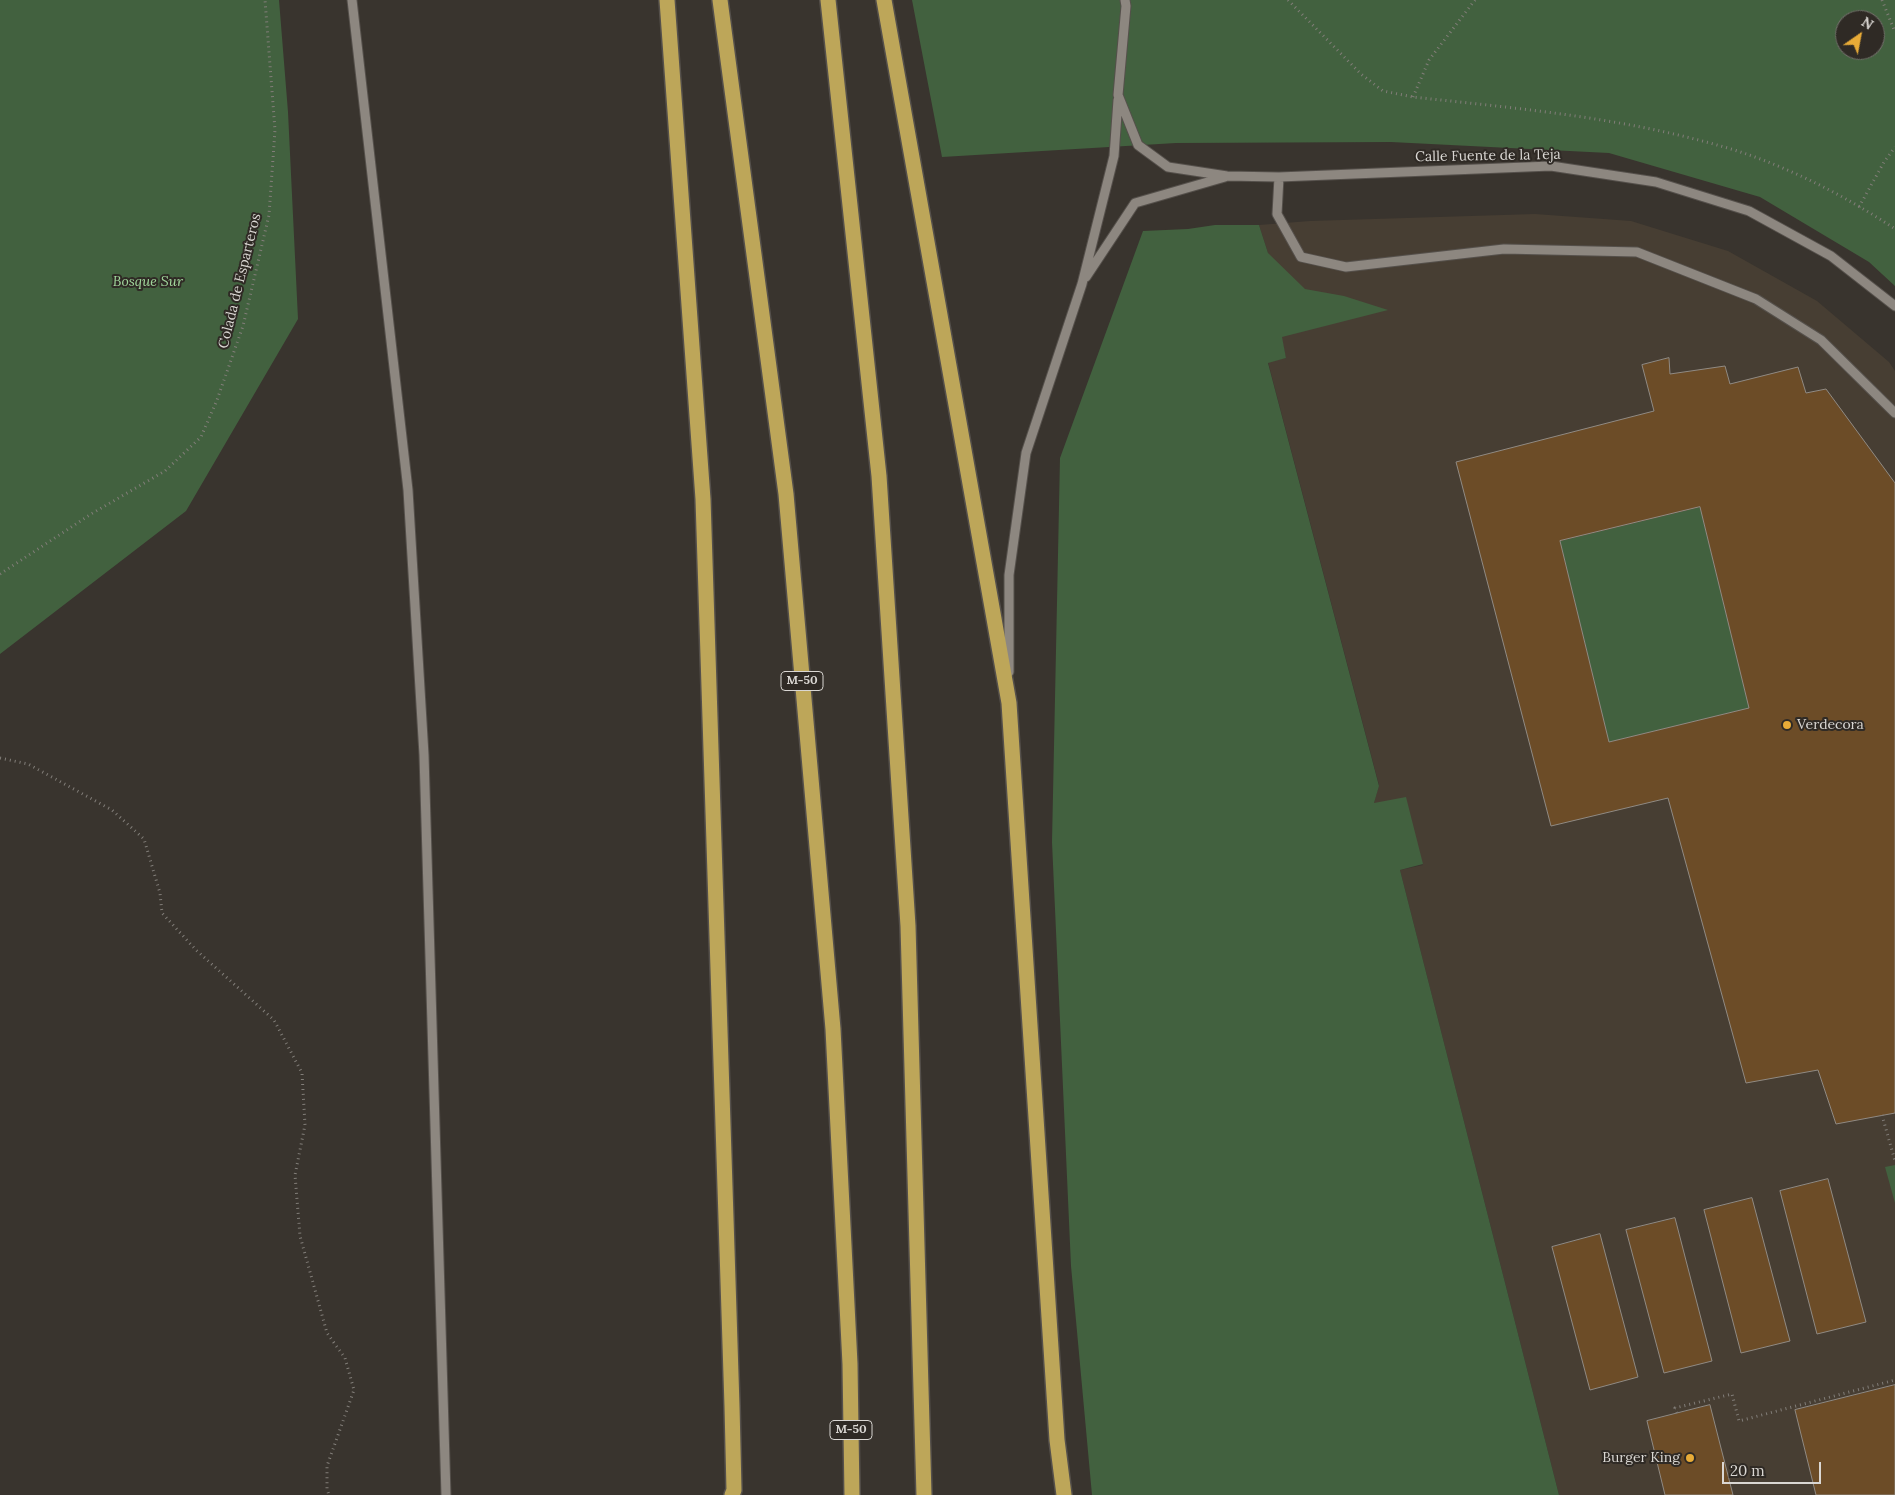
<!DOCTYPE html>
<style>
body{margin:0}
#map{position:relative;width:1895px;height:1495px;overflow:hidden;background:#39342e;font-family:Lora,serif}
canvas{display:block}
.north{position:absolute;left:1835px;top:10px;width:50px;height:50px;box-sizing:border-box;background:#2f2a25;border:1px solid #736f6b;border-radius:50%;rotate:33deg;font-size:14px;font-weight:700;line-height:20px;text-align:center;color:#dad7d3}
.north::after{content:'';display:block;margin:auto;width:18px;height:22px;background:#e8ab37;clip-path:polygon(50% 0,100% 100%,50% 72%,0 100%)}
.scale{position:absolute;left:1722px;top:1462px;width:99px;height:22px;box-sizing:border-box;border:2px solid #dad7d3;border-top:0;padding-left:6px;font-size:15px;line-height:18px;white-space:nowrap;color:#dad7d3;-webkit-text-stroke:4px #2f2a25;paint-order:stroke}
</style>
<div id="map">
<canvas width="1895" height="1495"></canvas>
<div class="north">N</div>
<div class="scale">20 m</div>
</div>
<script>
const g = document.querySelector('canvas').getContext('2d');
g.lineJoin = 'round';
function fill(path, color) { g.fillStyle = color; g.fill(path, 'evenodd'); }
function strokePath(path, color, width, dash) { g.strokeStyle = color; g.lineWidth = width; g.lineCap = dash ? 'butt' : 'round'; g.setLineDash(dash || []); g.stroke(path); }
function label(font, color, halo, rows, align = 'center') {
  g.font = font + ' Lora,serif'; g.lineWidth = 4; g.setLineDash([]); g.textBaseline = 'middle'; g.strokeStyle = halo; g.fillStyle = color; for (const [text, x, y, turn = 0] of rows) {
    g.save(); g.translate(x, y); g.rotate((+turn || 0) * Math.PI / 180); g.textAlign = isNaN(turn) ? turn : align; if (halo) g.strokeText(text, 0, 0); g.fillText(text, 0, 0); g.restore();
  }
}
const built = new Path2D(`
 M1535,214L1631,221L1728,251L1817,301L1889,362L1895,371V1495H1559L1400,870L1423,865L1374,803L1379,785L1268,362L1286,358L1281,337L1268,253L1259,225L1310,221Z`);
const green = new Path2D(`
 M0,0H279L288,112L298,319L186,511L0,654Z
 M912,0H1895V286L1869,262L1760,197L1609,153L1391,142L1176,143L942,157ZM1845,20H1875V50H1845Z
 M1215,225H1259L1268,253L1305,289L1344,296L1388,310L1282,337L1286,358L1268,363L1379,786L1374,803L1406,797L1423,864L1400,870L1559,1495H1092L1071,1266L1052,842L1060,458L1143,231L1188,229Z
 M1700,507L1749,708L1609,742L1560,541Z
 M1895,1165V1203L1885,1167Z`);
const building = new Path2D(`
 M1669,358L1670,374L1725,366L1730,384L1798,367L1806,393L1826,389L1895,483V1113L1836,1124L1818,1070L1746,1083L1668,798L1551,826L1456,462L1654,411L1642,365ZM1700,507L1749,708L1609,742L1560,541Z
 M1828,1179L1866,1322L1817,1334L1780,1191Z
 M1752,1198L1790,1341L1741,1353L1704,1210Z
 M1675,1218L1712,1361L1664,1373L1626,1230Z
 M1600,1234L1638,1377L1590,1390L1552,1247Z
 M1895,1385V1495H1816L1795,1410Z
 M1710,1405L1733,1495H1665L1647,1421Z`);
const path = new Path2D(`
 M1288,0L1361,74L1383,91L1413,97C1514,108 1618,117 1717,145C1777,161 1843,194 1895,229
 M1882,0L1895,32
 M1413,97L1429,60L1475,0
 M1859,207L1884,162L1895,147
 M0,574L91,514L165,471L201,437L217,400L243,326L269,215L275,130L265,0
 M0,758L28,764L112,810L144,839L160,893L162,913L196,950L274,1020L302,1073L305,1125L295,1175L300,1236L327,1333L345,1358L354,1390L327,1466V1489L329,1495
 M1882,1115L1895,1161
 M1677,1413L1675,1408L1732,1394L1739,1421L1895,1380`);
const minor = new Path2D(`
 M352,0L408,490L424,755L446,1495
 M1125,0L1126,6L1118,95L1138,145L1168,167L1227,176L1279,177L1551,166L1656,182L1749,211L1831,256L1895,306
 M1279,177L1277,214L1301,257L1346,267L1504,249L1637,252L1756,299L1821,340L1895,413
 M1086,277L1135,203L1225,177
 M1009,672V575L1026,453L1082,284L1114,156L1118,100`);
const highway = new Path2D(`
 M667,0L703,499L732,1406L734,1490L732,1495
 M720,0L786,494L833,1029L850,1364L852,1495
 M828,0L879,476L908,926L924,1495
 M884,0L1009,703L1057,1440L1064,1495`);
const markers = [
 [1787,725,5,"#e8ab37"],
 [1690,1458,5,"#e8ab37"]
];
const shields = [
 [802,681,42],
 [851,1430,42]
];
const shieldNames = [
 ["M-50",802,681],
 ["M-50",851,1430]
];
const streetNames = [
 ["Calle Fuente de la Teja",1488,156,-1],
 ["Colada de Esparteros",240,281,-76]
];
const parkNames = [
 ["Bosque Sur",148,282]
];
const poiNames = [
 ["Verdecora",1797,725],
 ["Burger King",1680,1458,"right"]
];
fill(built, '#473e33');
fill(green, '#42613f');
fill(building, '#6c4c27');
strokePath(building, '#908a83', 1);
strokePath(minor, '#55504b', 11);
strokePath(highway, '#55504b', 18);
strokePath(path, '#827e79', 3, [1, 4]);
strokePath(minor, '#8d8780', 9);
strokePath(highway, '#bda659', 15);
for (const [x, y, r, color] of markers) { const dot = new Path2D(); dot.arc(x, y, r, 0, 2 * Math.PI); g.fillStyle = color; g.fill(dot); strokePath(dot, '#2f2a25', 2); }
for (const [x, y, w] of shields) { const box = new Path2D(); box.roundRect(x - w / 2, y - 9.5, w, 19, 4); g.fillStyle = '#2f2a25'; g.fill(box); strokePath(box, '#dad7d3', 1); }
label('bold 12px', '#dad7d3', null, shieldNames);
label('14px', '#dad7d3', '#2f2a25', streetNames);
label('italic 14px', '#a1d79c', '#2f2a25', parkNames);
label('14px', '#dad7d3', '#2f2a25', poiNames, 'left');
</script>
